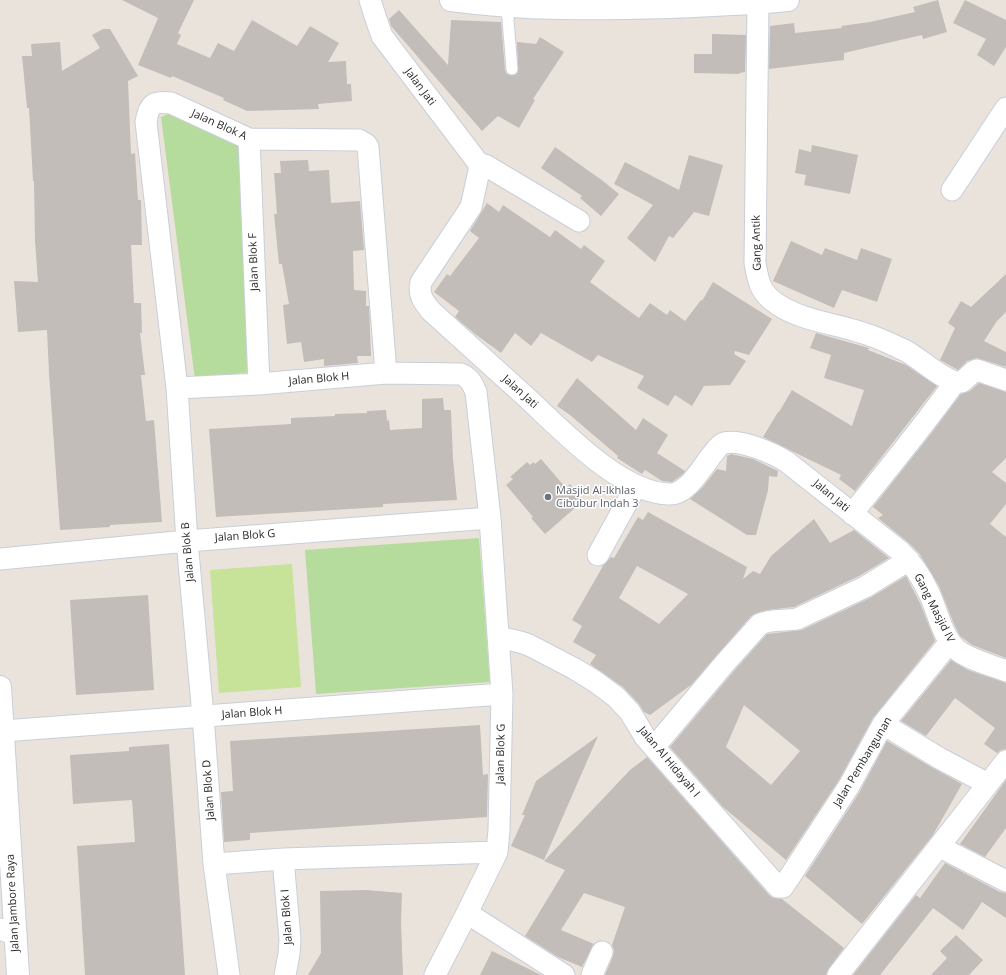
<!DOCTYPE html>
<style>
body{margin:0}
canvas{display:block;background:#eae3dc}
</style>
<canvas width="1006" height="975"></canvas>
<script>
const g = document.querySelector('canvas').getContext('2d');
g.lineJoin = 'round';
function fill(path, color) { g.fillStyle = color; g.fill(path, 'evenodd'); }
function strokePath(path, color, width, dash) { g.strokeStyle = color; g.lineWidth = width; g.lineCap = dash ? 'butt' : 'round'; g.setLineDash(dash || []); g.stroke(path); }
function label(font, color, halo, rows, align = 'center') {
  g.font = font + ' "Open Sans",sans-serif'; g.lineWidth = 3; g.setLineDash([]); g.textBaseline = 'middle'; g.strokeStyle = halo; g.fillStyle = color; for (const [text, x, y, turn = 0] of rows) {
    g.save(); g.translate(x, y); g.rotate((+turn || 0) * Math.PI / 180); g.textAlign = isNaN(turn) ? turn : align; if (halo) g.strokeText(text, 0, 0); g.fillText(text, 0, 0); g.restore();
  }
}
const green = new Path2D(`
 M182,108L241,148L249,372L195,380L161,117Z
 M479,538L490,682L316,694L305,550Z`);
const pitch = new Path2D(`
 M292,564L301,687L219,693L210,570Z`);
const building = new Path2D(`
 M122,0H194L178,33L181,35L177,44L210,58L218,43L234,51L252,20L297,46L310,26L339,43L328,62L346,61L347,84H351L352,101L318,104L319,109L247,111L223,100L224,98L172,76L171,78L138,65L158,18Z
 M938,0L947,32L923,39L922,35L844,53V60L769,69L770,26L794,23L795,33L842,28L841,26L870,22L915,12L913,7Z
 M965,0L1006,20V47L994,66L977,55L986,39L953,23Z
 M399,10L448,65L451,20L501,22L505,70L506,73L509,75H516L518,72L517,42L536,44L540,37L564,52L533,99L535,100L519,128L498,116L482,131L391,26L389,19Z
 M103,29H110L138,76L128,81L129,105L131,154L135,153L138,200H141L142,245H131L134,303H141L142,333H140L145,375H141L146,421L154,420L162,522L110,525V527L60,530L49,373L47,330L18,332L14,281L38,282L35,241L34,181H33L29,108H27L22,56H32L31,44L60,42L62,71L100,48L92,35Z
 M712,34L746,35L745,72L740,73L739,74L694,73V54H712Z
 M812,145L858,155L850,194L804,185L806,175L795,173L799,149L811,152Z
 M555,147L603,181L619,194L601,216L580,198L582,196L541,168Z
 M689,155L723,165L709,216L694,212L673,238L669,236L655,262L627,238L653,205L614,184L625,162L679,190Z
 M308,160L309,171L329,170L331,203L360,201L364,250L353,251L354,290L366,291V306H369L371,356H357L358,363L324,366V359L304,362L301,342L287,344L283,305L289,304L282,264H279L274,214H277L274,173H281L280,161Z
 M487,203L499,212L503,205L550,237L555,230L581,249L584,245L605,261L590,282L639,318L650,303L667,315L670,310L685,321L701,300L702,301L713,282L772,319L749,355L735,351L734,354L746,361L730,385L704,386L692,406L675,395L668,406L637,388L644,376L598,355L592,362L541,333L531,346L515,333L501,353L475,334L455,317L459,311L434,292L447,274L450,276L479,238L470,231Z
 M791,241L822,255L825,248L857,260L861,248L892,259L877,302L842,290L834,308L773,281Z
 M1006,274V312L997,321L984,341L1006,352V367L977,358L967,361L958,370L940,360L955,328L948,323L961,301L971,307Z
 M816,333L869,348L868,350L906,365L937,386L855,491L839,479L841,475L763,437L778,412H779L792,390L852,426L864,390L824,378L831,355L810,348Z
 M577,378L636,430L643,418L668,435L657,453L685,471L684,473L672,482L662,481L645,470L642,474L617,458L618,456L570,415L557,406Z
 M979,383L1006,392V458L992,472L1006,483V504L990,524L1006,537V658L972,645L960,636L954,624L939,586L925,563L919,553L909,543L878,518L883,515L873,507L927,439L961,394L970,391Z
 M443,398L444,410H451L453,459L457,500L383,504V507L216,517L209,429L291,424V418L335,416V414L367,413V411L386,410L387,421L389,420L390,430L422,428V399Z
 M731,454L753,459L778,471L777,477L769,476L768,490L756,535H747L690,499L702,488L717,469L726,471L727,456Z
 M541,459L566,488L570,484L583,501L545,534L531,518L533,517L506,485L513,479L510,477L527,462L530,465L534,462L535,464Z
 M648,512L747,567L743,579L753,571L760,574L771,556L814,519L830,543L854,530L889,558L859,576L794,607L767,610L756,613L751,616L691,685L650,715L644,712L639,704L623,687L590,664L596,655L573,642L582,626L572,620L603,566L611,557L614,558L638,517L643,520ZM637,566L688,594L659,624L619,598Z
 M906,576L920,603L935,641L873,718L839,780L786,860L723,807L670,747L734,671L767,634L802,630L870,598ZM744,705L800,751L771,785L726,747Z
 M148,595L154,690L76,695L70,600Z
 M951,660L968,670L1006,683V749L1001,750L997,753L984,744L995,728L955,698L926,736L901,721Z
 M480,725L483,775L488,774L487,817L250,833V840L224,842L221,792L233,791L230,741Z
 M598,736L544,860L511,846L525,815H522L536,781Z
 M887,741L933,768L962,784L933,835L862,924L805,876L859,793Z
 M169,744L185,975H85L77,846L135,842L132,800L73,804L70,755L129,751V747Z
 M647,757L769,895L773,898L782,899L844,948L829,968L826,975H605L613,956L614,950L612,945L625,907L584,893L561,930L594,944L582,967L558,957L525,936L565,870L544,861L630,770Z
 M1006,780V828L985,857L960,844Z
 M945,863L1000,892L1006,893V918L982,902L963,930L933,908L880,975H853L916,895L920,898Z
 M366,890L402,893L401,922L403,975H308L321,953L320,891Z
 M956,935L983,960L969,975H931L947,958L940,951Z
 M492,951L539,974L542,975H480Z`);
const service = new Path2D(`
 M507,7L512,69`);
const minor = new Path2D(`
 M370,0L376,19L382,36L479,164V171L471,207L421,282C418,295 423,301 431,311C462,339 494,368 525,396C560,428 619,492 668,494C686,496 701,469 711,456C715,452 718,445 724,443C741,439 773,453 787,462L900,551C911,562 921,576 928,591C937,608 941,635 956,649C967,659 991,665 1006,671
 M758,3L755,263C758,281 760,293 777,304C802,321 834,323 863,333C877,337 891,344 904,350C919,357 947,385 962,382L973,372L977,370L1006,380
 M249,139L259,384
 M479,164L485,165L579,221
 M952,190L1006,108
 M177,388L259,384L386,373L461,374C470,378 472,383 476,392L490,518L502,694L499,830L497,852L467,913L435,975
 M852,514C887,470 923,427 955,382
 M598,555L636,486
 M0,559L187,541L490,518
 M499,637L520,642L529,645L575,669L596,682L616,697L630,712L645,737L778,887H783L849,786L883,724L950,642
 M883,724L939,758L988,784
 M3,731L502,694
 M655,746L725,663L760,624C771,619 785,621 797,619L865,587L909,560
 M940,847L1006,881
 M283,859L290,939L289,954L285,975
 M214,864L283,859L497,852
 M467,913L564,975
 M0,929L16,935
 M229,975L214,864L203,716L187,541L177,388L146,122C149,104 153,101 171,103L249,139L359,140L366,144L368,147L386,373
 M592,975L602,952
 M838,975L1006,761`);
const tertiary = new Path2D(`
 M451,0C524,10 597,9 670,7C710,5 749,4 788,0
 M0,687L18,975`);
const markers = [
 [548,497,4,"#6b7280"]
];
const streetNames = [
 ["Jalan Jati",420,87,53],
 ["Jalan Blok A",219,125,24],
 ["Gang Antik",757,243,-91],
 ["Jalan Blok F",254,262,-92],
 ["Jalan Blok H",319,379,-5],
 ["Jalan Jati",520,392,42],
 ["Jalan Jati",831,496,40],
 ["Jalan Blok G",245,536,-4],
 ["Jalan Blok B",188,552,-95],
 ["Gang Masjid IV",934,608,63],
 ["Jalan Blok H",252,713,-4],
 ["Jalan Blok G",501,754,-89],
 ["Jalan Al Hidayah I",669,762,50],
 ["Jalan Pembangunan",863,762,-59],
 ["Jalan Blok D",209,790,-94],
 ["Jalan Jambore Raya",13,903,-93],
 ["Jalan Blok I",287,917,-94]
];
const worshipNames = [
 ["Masjid Al-Ikhlas",556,491],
 ["Cibubur Indah 3",556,504]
];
fill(green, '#b5dc9d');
fill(pitch, '#c7e299');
fill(building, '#c2bdb8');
strokePath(service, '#caced9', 13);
strokePath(minor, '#caced9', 23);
strokePath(tertiary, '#caced9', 24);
strokePath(service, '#fff', 11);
strokePath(minor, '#fff', 21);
strokePath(tertiary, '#fff', 22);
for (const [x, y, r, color] of markers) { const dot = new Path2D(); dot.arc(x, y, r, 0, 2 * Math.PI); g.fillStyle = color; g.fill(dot); strokePath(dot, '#fff', 1.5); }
label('11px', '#292929', '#fff', streetNames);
label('11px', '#5b616d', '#fff', worshipNames, 'left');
</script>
